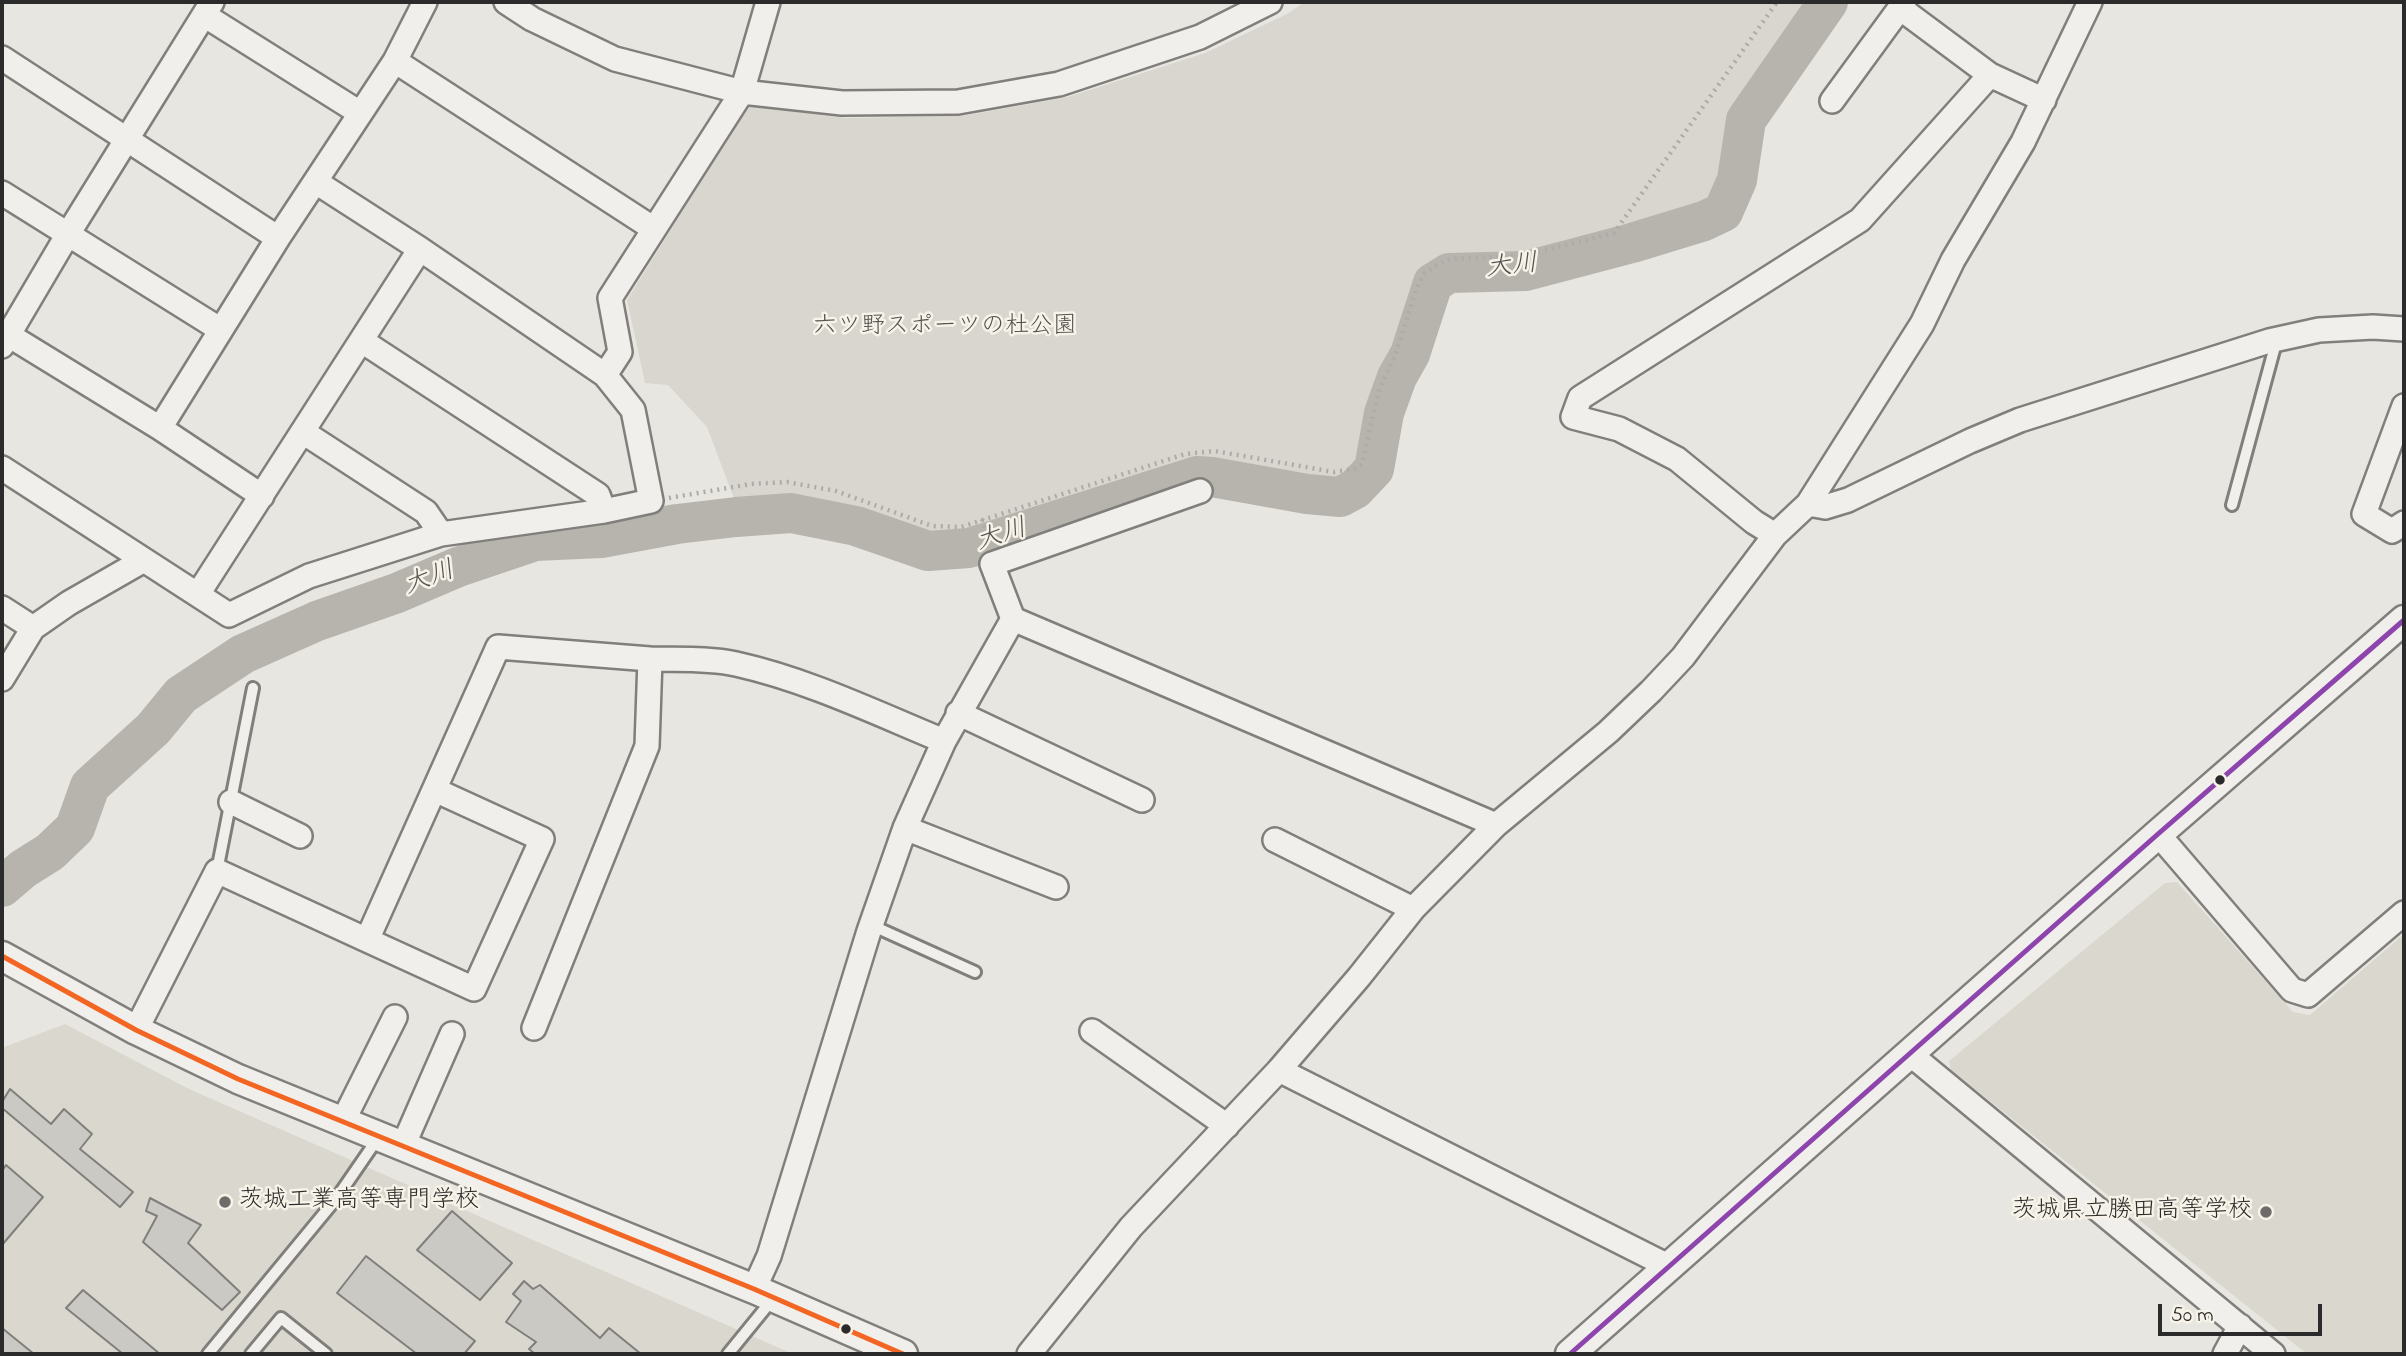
<!DOCTYPE html>
<meta charset="utf-8">
<style>
body{margin:0}
#map{position:relative;width:2406px;height:1356px;overflow:hidden;background:#e8e6e0;font-family:"Indie Flower",sans-serif}
canvas{display:block}
.frame{position:absolute;inset:0;border:4px solid #2b2b2b;pointer-events:none}
.scale{position:absolute;left:2158px;top:1304px;width:164px;height:32px;box-sizing:border-box;border:4px solid #2b2b2b;border-top:0;padding-left:9px;font-size:21px;line-height:24px;white-space:nowrap;color:#2b2b2b;-webkit-text-stroke:5px #f7f3e8;paint-order:stroke}
</style>
<div id="map">
<canvas width="2406" height="1356"></canvas>
<div class="frame"></div>
<div class="scale">50 m</div>
</div>
<script>
const g = document.querySelector('canvas').getContext('2d');
g.lineJoin = 'round';
function fill(path, color) { g.fillStyle = color; g.fill(path, 'evenodd'); }
function strokePath(path, color, width, dash) { g.strokeStyle = color; g.lineWidth = width; g.lineCap = dash ? 'butt' : 'round'; g.setLineDash(dash || []); g.stroke(path); }
function label(font, color, halo, rows, align = 'center') {
  g.font = font + ' "Indie Flower","Klee One",sans-serif'; g.lineWidth = 5; g.setLineDash([]); g.textBaseline = 'middle'; g.strokeStyle = halo; g.fillStyle = color; for (const [text, x, y, turn = 0] of rows) {
    g.save(); g.translate(x, y); g.rotate((+turn || 0) * Math.PI / 180); g.textAlign = isNaN(turn) ? turn : align; if (halo) g.strokeText(text, 0, 0); g.fillText(text, 0, 0); g.restore();
  }
}
const built = new Path2D(`
 M2177,882L2293,1012L2310,1015L2404,934V1354H2307L1951,1070L1949,1061L2165,883Z
 M65,1024L189,1089L793,1354H2V1048Z`);
const green = new Path2D(`
 M1305,2H1818L1738,114L1724,191L1711,210L1689,220L1619,241L1544,260L1457,266L1434,274L1424,288L1405,345L1381,402L1368,469L1355,485L1339,492L1196,472L1138,488L971,543L929,545L856,522L790,510L739,512L707,427L668,385L645,383L627,300L748,106L847,118L963,116L1068,97L1205,53L1287,14Z`);
const river = new Path2D(`
 M2,887L23,869L50,852L75,828L90,786L153,729L181,695L243,654L317,621L397,593L458,567L535,541L601,538L677,524L736,517L791,513L856,526L928,551L969,548L1197,476L1212,477L1307,494L1340,497L1355,489L1374,469L1384,413L1397,377L1410,354L1433,283L1449,273L1526,271L1632,243L1704,221L1723,212L1737,180L1746,120L1828,2`);
const building = new Path2D(`
 M10,1089L51,1124L64,1109L92,1134L80,1149L133,1192L120,1207L2,1108V1102Z
 M6,1165L43,1197L2,1245V1171Z
 M150,1198L201,1225L188,1243L240,1292L222,1310L143,1242L157,1216L146,1211Z
 M452,1211L512,1263L480,1300L417,1250Z
 M366,1256L475,1341L464,1354H417L337,1293Z
 M524,1281L533,1289L540,1285L600,1338L609,1328L641,1354H535L529,1349L536,1342L506,1322L521,1301L513,1294Z
 M83,1290L160,1354H123L66,1308Z
 M2,1328L34,1354H2Z`);
const path = new Path2D(`
 M669,498L751,484L787,482L836,491L932,526L961,527L1185,454L1215,451L1334,472L1354,469L1362,464L1379,390L1395,356L1416,290L1424,274L1435,266L1450,259L1521,256L1614,233L1777,2
 M982,519L991,544`);
const service = new Path2D(`
 M2232,505L2277,339
 M217,871L253,688
 M871,925L975,972
 M208,1354L336,1199L378,1138
 M251,1354L281,1318L326,1354
 M728,1354L772,1300`);
const minor = new Path2D(`
 M506,2L532,19L615,59L742,92L842,103L958,102L1059,84L1200,37L1270,2
 M1904,2L1900,8L1990,75L2044,100
 M204,15L360,113
 M2,58L278,238
 M395,61L654,229
 M1832,101L1900,8
 M2,193L221,330
 M2,331L160,428L262,496
 M362,341L598,495L604,511
 M2,346L68,234L212,2
 M605,375L620,352L610,298L742,92L768,2
 M2404,406L2364,514L2392,531L2404,523
 M160,428L278,238L395,61L425,2
 M303,432L426,512L441,534
 M2,468L229,615L309,576L441,534L604,511L651,501L633,410L605,375L420,249L316,182
 M1808,504L1825,507L1848,500L1970,441L2020,420L2269,341L2319,330L2373,327L2404,329
 M1775,535L1754,522L1677,459L1619,429L1573,417L1580,398L1860,220L1990,75
 M198,594L420,249
 M2,608L33,628
 M1013,619L992,564L1200,491
 M2,679L33,628L69,603L144,560
 M958,713L1142,800
 M231,802L300,836
 M905,828L1056,887
 M2158,834L2292,990L2308,995L2404,913
 M1275,840L1413,909
 M367,940L474,989L542,839L435,790
 M534,1028L647,746L650,659C678,660 707,658 736,664C808,680 876,713 944,741
 M136,1030L217,871L367,940L498,647L650,659
 M1092,1031L1227,1126
 M1910,1054L2273,1354
 M1279,1070L1670,1267
 M343,1121L395,1017
 M403,1146L452,1034
 M754,1289L769,1256L869,931L905,828L944,741L1013,619L1496,825
 M1029,1354L1131,1227L1279,1070L1359,977L1413,909L1496,825L1608,732L1651,691L1683,657L1775,535L1808,504L1922,324L1953,260L2023,142L2090,2
 M2225,1354L2240,1326`);
const tertiary = new Path2D(`
 M2,956L136,1030L238,1079L754,1289L903,1354
 M1570,1354L2158,834L2404,620`);
const bus1 = new Path2D(`
 M1570,1354L2158,834L2404,620`);
const bus2 = new Path2D(`
 M2,956L136,1030L238,1079L754,1289L903,1354`);
const markers = [
 [2220,780,6,"#2b2b2b"],
 [225,1202,7,"#6d6c6a"],
 [2266,1212,7,"#6d6c6a"],
 [846,1329,6,"#2b2b2b"]
];
const parkNames = [
 ["六ツ野スポーツの杜公園",945,328]
];
const poiNames = [
 ["茨城工業高等専門学校",239,1202],
 ["茨城県立勝田高等学校",2252,1212,"right"]
];
const waterNames = [
 ["大川",1512,268,-6],
 ["大川",1002,537,-17],
 ["大川",430,580,-20]
];
fill(built, '#dad7cf');
fill(green, '#d8d6ce');
strokePath(river, '#b7b4ae', 40);
fill(building, '#cac9c4');
strokePath(building, '#807f7c', 2);
strokePath(service, '#807f7c', 16);
strokePath(minor, '#807f7c', 28);
strokePath(tertiary, '#807f7c', 33);
strokePath(path, '#acaba9', 4.5, [2, 5]);
strokePath(service, '#f0efeb', 10);
strokePath(minor, '#f0efeb', 23);
strokePath(tertiary, '#f0efeb', 28);
strokePath(bus1, '#8e44ad', 5);
strokePath(bus2, '#f26522', 5);
for (const [x, y, r, color] of markers) { const dot = new Path2D(); dot.arc(x, y, r, 0, 2 * Math.PI); g.fillStyle = color; g.fill(dot); strokePath(dot, '#f7f3e8', 2.5); }
label('24px', '#535250', '#f7f3e8', parkNames);
label('24px', '#2b2b2b', '#f7f3e8', poiNames, 'left');
label('italic 26px', '#555451', '#f7f3e8', waterNames);
</script>
